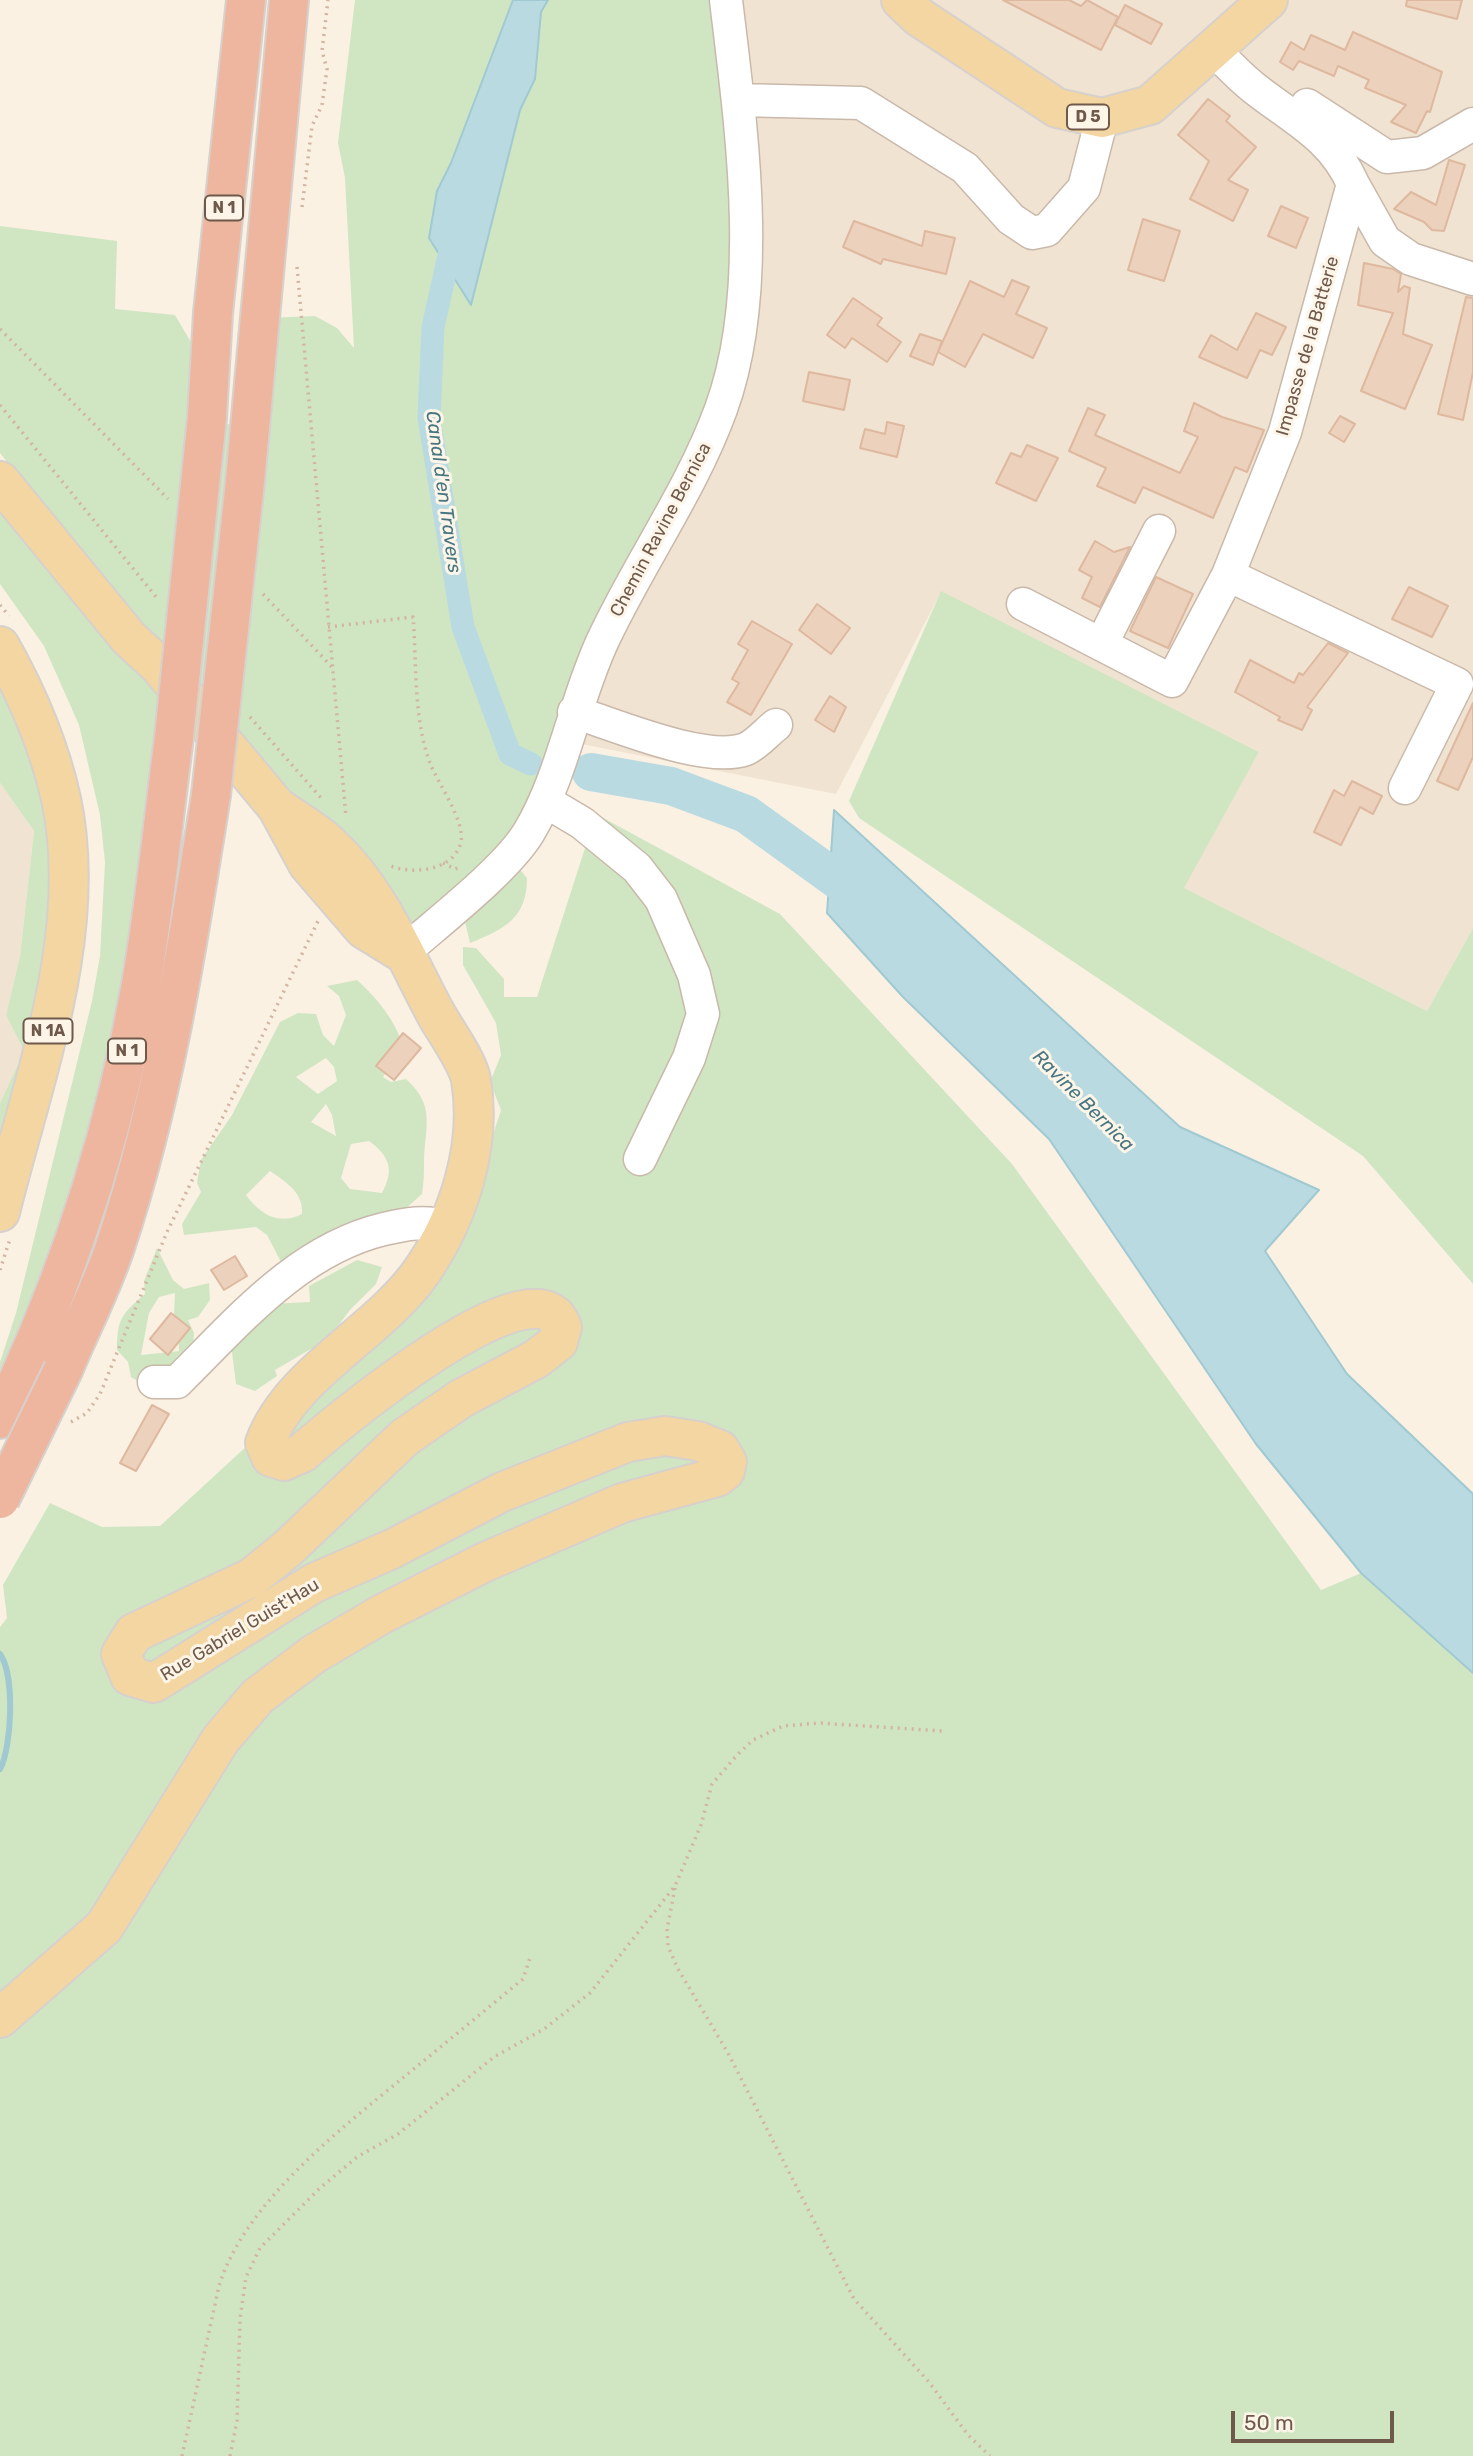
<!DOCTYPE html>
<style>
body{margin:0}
#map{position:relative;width:1473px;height:2456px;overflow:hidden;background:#faf1e3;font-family:Rubik,sans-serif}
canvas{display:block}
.scale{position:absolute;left:1231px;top:2411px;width:163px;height:32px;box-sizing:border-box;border:4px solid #6f594b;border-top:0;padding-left:9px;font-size:21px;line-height:24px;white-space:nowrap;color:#6f594b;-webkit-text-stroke:5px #fdf5e8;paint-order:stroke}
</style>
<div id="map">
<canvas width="1473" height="2456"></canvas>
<div class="scale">50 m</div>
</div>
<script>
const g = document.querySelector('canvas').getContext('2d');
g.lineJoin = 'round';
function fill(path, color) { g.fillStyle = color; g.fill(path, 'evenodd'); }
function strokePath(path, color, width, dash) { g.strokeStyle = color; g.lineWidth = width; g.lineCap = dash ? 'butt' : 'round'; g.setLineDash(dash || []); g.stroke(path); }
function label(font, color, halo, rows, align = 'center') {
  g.font = font + ' Rubik,sans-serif'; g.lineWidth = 6; g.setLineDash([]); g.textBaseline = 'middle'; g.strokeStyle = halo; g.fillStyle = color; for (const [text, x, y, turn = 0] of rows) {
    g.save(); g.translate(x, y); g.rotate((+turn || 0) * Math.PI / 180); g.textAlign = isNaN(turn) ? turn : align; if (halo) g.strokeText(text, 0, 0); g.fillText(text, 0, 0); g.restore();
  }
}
const residential = new Path2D(`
 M726,0H1473V928L1427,1011L1183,888L1259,752L941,592L836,794L566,741Z
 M0,783L34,831L20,956L6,1015L24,1051L0,1103Z`);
const green = new Path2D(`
 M355,0H726L735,364L545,801L401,949L0,453V226L117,241L115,309L175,315L195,349L207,416L251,433L264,318L315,316L337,328L354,348L345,178L338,143Z
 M0,508L178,711L140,989L0,1422V1362L16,1313L92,1001L100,956L105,862L100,815L79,725L44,646L0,584Z
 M941,591L1259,752L1184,888L1427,1011L1473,928V1284L1363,1156L859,818L849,801Z
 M0,646L66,846L0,1212V1103L24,1051L6,1015L20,956L34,831L0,783Z
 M596,814L780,914L1012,1164L1321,1590L1473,1526V2456H0V1627L7,1618L3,1585L50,1503L102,1527L160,1526L454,1255L501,1110L490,1082L501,1055L496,1023L463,965V947L476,948L504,979V997H537Z
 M517,866L527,878C527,918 505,929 470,943L463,913Z
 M357,980C376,997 396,1021 403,1046L383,1077L391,1082L406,1079C436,1106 425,1125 424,1161C424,1172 424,1182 422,1194L380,1231L292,1283L267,1235L256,1227L184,1235L182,1224L201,1192L197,1183L201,1160L232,1115L280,1022L298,1013L316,1014L323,1035L334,1046L346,1015L339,996L327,986ZM326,1058L334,1067L337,1081L318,1094L296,1077ZM326,1104L332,1115L336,1136L311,1122ZM369,1141C389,1156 395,1169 382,1193L350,1189L341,1178L351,1144ZM270,1171C286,1182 304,1193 302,1214C278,1226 260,1214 246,1195Z
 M157,1248L173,1280L184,1289L209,1283L210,1300L198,1317L188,1320L194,1333L193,1351L149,1388L131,1377L128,1362L117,1350C117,1320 121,1314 145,1294L144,1281ZM175,1293L174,1314L178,1323L179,1351L141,1355L149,1313L159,1297Z
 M357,1260L382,1267L376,1284L350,1310L328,1339L275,1370L277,1376L255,1391L236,1384L231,1344L270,1304L310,1302L309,1286Z`);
const water = new Path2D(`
 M513,0H548L541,12L535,79L520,110L471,305L429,238L437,191L451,163Z
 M834,810L1180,1127L1319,1190L1265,1251L1347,1374L1473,1494V1673L1361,1573L1256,1444L1049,1139L903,997L827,913Z`);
const stream = new Path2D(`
 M0,1654C15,1675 12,1747 0,1769`);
const canal = new Path2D(`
 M453,238L433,327L429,418L463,627L510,754L531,764`);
const river = new Path2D(`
 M591,772L671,786L746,814L872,905`);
const building = new Path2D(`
 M1003,0H1069L1081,6L1087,0L1118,17L1101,50Z
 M1407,0H1462L1457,19L1406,6Z
 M1125,5L1162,24L1151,44L1115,25Z
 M1353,32L1442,72L1430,112L1427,111L1416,133L1391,122L1406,105L1365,88L1369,80L1338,66L1334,76L1299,61L1293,70L1280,62L1291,42L1304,50L1311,35L1345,50Z
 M1208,99L1230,116L1226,121L1256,147L1228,180L1248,190L1233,221L1190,199L1209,161L1178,135Z
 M1449,160L1465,165L1444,231L1432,230L1424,222L1394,209L1411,192L1436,205Z
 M1281,206L1308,218L1296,248L1268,236Z
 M1143,219L1180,231L1164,281L1128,270Z
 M854,221L922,246L925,231L955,238L946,274L883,259L881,264L843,247Z
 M1364,263L1393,269L1401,274L1398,292L1404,286L1410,288L1403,334L1432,345L1405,409L1361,391L1393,313L1358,305Z
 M1012,280L1029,287L1016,314L1047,328L1033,358L983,334L965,367L938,352L970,281L1004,297Z
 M1466,297L1473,298V372L1463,420L1438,414Z
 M853,298L882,318L877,325L901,342L887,362L852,338L845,348L827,335Z
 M1256,313L1286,327L1272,355L1260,350L1247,378L1199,357L1211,335L1237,350Z
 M920,334L942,341L933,365L910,356Z
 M809,372L850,380L844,410L803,401Z
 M1194,403L1222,417L1264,430L1247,472L1235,467L1213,518L1143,487L1135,503L1097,486L1106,468L1069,451L1088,408L1105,415L1095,435L1180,473L1198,437L1184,431Z
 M1340,416L1355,424L1344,442L1329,433Z
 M887,422L904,426L897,457L860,448L865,429L885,434Z
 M1027,445L1058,458L1036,501L996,483L1011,453L1021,457Z
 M1095,541L1114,552L1130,547L1100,607L1082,598L1092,577L1079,570Z
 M1156,577L1193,594L1168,648L1130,631Z
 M1409,587L1448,606L1432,637L1392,619Z
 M817,604L850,628L831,654L799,630Z
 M752,621L792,644L751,715L727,702L739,683L732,679L748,650L738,644Z
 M1328,643L1348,653L1307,707L1312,710L1302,730L1278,720L1280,717L1235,692L1250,660L1294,683L1299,673L1303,675Z
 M830,696L846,707L834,732L815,720Z
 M1473,703V757L1458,790L1437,781Z
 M1352,781L1382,796L1373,814L1360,807L1341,845L1314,832L1334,790L1344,796Z
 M403,1033L421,1048L394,1080L376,1066Z
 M235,1256L247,1276L224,1290L211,1270Z
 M171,1313L190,1328L168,1355L150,1339Z
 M152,1405L169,1414L136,1471L120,1463Z`);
const path = new Path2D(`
 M302,207L312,126L322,105L327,69L322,51L328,0
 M297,267L346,817
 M0,329L168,499
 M0,405L157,598
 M263,594L332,667
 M0,605L9,616
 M328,627L413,617C417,664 413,718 430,763C438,784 465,820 461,842C454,872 410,875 388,865
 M250,717L321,798
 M443,863L455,869L460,867
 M0,1270L10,1239
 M71,1422L87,1413L100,1394L167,1232L318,921
 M675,1888L667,1929L668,1946L678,1969L728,2053L854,2299L929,2382L968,2435L990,2456
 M182,2456L219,2286C244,2204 339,2130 404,2077C443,2045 483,2012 523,1979L531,1955
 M230,2456L237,2421L240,2319L246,2277L260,2248L320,2188L357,2157L398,2134L494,2057L544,2029L590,1993L675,1886L701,1825L712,1784L737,1755L753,1740L783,1726L819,1723L943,1731`);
const minor = new Path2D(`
 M738,100L861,103L965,168L1011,219L1032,233L1047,230L1084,188L1102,118
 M1307,105L1387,157L1423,153L1473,124
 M1353,184L1385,241L1411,259L1473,279
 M1228,575L1457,684L1405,788
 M1023,604L1172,681L1228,575L1285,432L1353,184C1332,136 1293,119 1254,88C1240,77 1227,63 1215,51
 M1102,643L1159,531
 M574,712C616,725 706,764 746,749C757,744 767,732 776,725
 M545,801L582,823L637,868L661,899L694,975L703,1014L689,1058L640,1159
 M403,953C438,922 506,870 529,832C563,775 574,702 603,640C640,561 691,491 721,409C765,289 741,126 726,0
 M154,1382H177C238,1322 297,1250 384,1229C405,1224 426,1220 447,1227`);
const major = new Path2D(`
 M901,0L919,17L1057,108L1102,118L1150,105L1268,0
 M0,481L128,637L160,667L277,807L308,864L364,929L403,953
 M0,646C27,694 49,745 61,799C90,933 32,1082 0,1212
 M0,2018L104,1927L221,1739L258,1696L314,1654L382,1614L485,1562L622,1503L717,1477L725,1471L727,1462L720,1450L698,1441L665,1436L628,1442L502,1492L392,1549L314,1583L154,1683L130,1676L121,1654L134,1633L251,1578L287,1549L405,1437L462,1398L536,1359L558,1342L562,1327C560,1323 557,1316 553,1314C508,1280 338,1422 302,1453L284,1461L271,1457L265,1443C291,1373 380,1332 422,1271C459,1217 482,1146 471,1080C468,1062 446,1032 436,1014C404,955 380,891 329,844C314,830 294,819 277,807`);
const highway = new Path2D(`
 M207,417L213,313L246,0
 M245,482L289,0
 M63,1370C80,1329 101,1289 115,1247C164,1100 187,948 211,795
 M0,1419C66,1283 113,1139 140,990C155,907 163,821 174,737`);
const highwayBridge = new Path2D(`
 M174,737L207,417
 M211,795L245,482
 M0,1499L63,1370`);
const shields = [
 [1088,117,42],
 [224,208,38],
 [48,1031,49],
 [127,1051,38]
];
const shieldNames = [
 ["D 5",1088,117],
 ["N 1",224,208],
 ["N 1A",48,1031],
 ["N 1",127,1051]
];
const streetNames = [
 ["Impasse de la Batterie",1308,346,-74],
 ["Chemin Ravine Bernica",661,530,-62],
 ["Rue Gabriel Guist'Hau",240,1630,-31]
];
const waterNames = [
 ["Canal d'en Travers",443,492,82],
 ["Ravine Bernica",1083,1101,45]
];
fill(residential, '#f1e3d2');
fill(green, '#d0e6c3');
fill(water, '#b9dae1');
strokePath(water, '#a1c9d2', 2);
strokePath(stream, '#a1c9d2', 6);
strokePath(canal, '#b9dae1', 23);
strokePath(river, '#b9dae1', 38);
fill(building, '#ecd1bd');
strokePath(building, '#deb89f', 2);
strokePath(minor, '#c9b9aa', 35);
strokePath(major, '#d7d1cd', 42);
strokePath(highway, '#d7d1cd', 42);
strokePath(path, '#d1b5a1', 3.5, [2, 5]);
strokePath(minor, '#fff', 32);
strokePath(major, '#f3d6a1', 38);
strokePath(highway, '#efb69f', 38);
strokePath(highwayBridge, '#d7d1cd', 42, []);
strokePath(highwayBridge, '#efb69f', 38);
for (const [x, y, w] of shields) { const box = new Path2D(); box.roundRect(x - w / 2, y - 12.5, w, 25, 5); g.fillStyle = '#fdf5e8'; g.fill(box); strokePath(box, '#6f594b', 2); }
label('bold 16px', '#6f594b', null, shieldNames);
label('18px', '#6f594b', '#fdf5e8', streetNames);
label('italic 19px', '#477580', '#fdf5e8', waterNames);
</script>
